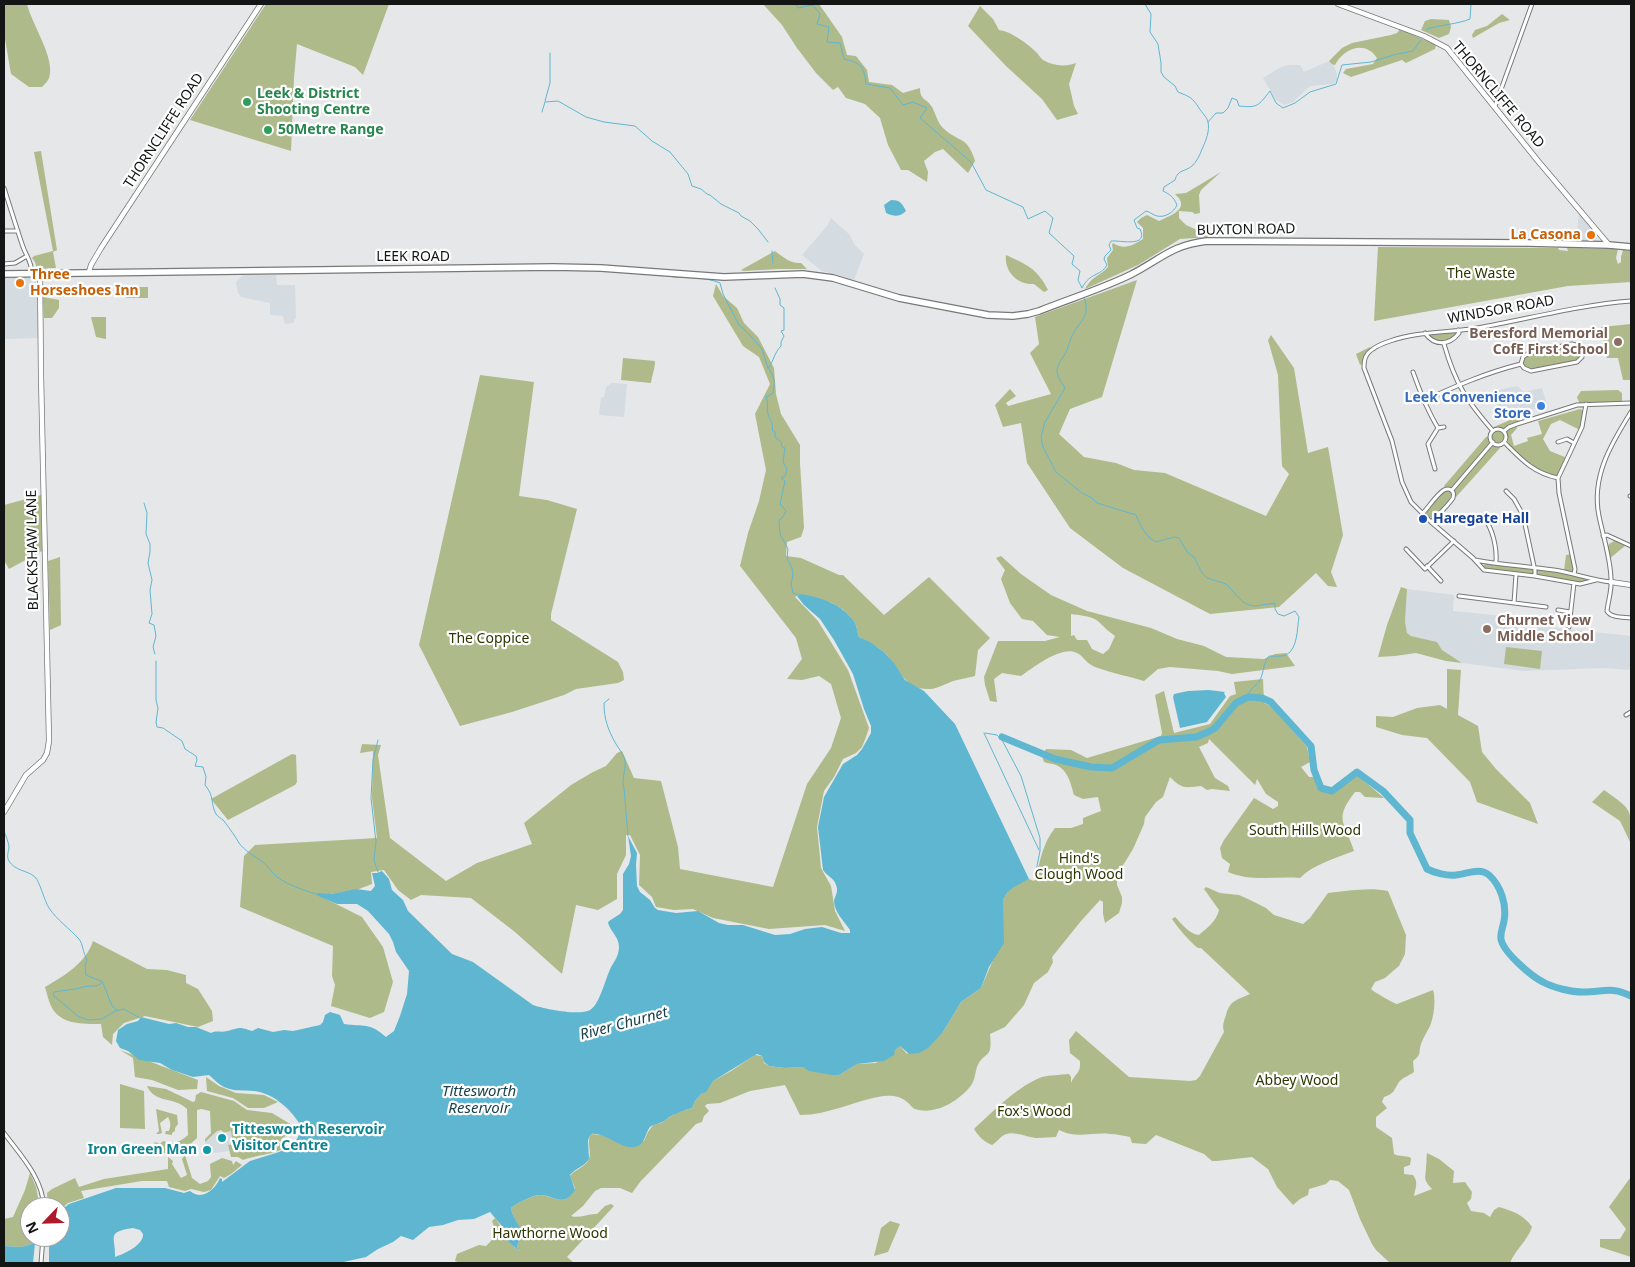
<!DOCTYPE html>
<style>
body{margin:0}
#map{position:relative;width:1635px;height:1267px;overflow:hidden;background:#e6e7e8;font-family:"Noto Sans",sans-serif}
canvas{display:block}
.frame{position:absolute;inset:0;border:5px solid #141515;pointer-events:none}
.north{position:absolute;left:20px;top:1197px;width:50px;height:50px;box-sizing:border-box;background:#fff;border:1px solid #a1a1a1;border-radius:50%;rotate:246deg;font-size:14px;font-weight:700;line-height:20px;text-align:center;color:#141515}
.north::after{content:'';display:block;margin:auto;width:18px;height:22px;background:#ae1a2c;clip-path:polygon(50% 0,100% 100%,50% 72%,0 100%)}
</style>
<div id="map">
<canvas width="1635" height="1267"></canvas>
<div class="frame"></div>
<div class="north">N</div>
</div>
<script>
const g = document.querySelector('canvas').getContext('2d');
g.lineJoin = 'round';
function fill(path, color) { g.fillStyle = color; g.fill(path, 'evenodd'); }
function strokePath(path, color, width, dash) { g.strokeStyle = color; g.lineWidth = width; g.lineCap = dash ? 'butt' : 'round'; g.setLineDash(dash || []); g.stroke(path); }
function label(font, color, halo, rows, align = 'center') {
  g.font = font + ' "Noto Sans",sans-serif'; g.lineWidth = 4.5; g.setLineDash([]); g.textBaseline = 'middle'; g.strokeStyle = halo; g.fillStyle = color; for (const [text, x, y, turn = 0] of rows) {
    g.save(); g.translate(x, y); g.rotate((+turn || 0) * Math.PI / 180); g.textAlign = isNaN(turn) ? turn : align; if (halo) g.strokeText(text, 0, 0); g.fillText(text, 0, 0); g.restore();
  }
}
const built = new Path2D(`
 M1329,61L1333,64L1337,74V80L1333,84L1310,86L1293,102L1284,105L1276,100L1263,78L1281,67L1289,65H1300L1304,72Z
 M1579,213L1596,233L1597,239L1595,241L1576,240Z
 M831,218L850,235L854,244L864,254L854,280L822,271L802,255L827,226Z
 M243,275H276L277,285H295L296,318L294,320V323L285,324L283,316L270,315V303L241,297L238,293L236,282Z
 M36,276L39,338L4,339V277Z
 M612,383L627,384L624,417L599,415L601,397H604L606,387Z
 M1517,386L1524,392L1542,388L1547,405L1506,419L1489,392Z
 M1407,589L1454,595L1453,611L1515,617L1548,627L1631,636V670L1603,668L1524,671L1462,663L1442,650L1437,642L1411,636L1407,633L1405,622Z
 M222,1130L223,1133L232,1131L234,1144L228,1145L229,1151L214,1153L213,1151L206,1152L205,1142L217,1131Z`);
const green = new Path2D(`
 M4,4H27C32,25 56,59 49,78C48,81 44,85 42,87H29L11,74L4,33Z
 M266,4H389L363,75L355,67L297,44L294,78L291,151L190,120Z
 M763,4H819L842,37L847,55L856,56L867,70L869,82L892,85L903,93L920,88C920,101 927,98 932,107C936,114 937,122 943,128C949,134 956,137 963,141C969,145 973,154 975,161L968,173L943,149L935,152L924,161L928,172L927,182L908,170H901L888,145L880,118L865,104L846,98L838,87L833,90L816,73L797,48L782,25Z
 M980,6L993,19L999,30C1012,32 1025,42 1035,51C1038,53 1040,58 1043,60C1052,66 1067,67 1076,63L1069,84L1074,106L1078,114L1057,120L1042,99L1006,66L968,26Z
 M1502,14L1510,20L1499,23L1473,38L1472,35L1475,30L1487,26Z
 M1431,19L1449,20L1451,27L1449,34L1439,38L1421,30L1425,21Z
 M1400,29L1436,45L1435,49L1406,63L1402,60L1351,77L1343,73L1346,69L1373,64L1377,58C1365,40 1344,48 1335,65L1332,64L1329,61L1342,48L1352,43L1391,35L1397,33Z
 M41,151L57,250L53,252L56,268L37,269L35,262L32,258L34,256L53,251L34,152Z
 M1221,172L1201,190L1199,195L1200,213L1195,214L1192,212L1179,211V218L1186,225L1212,237L1180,239L1138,265L1085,289C1093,275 1099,277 1108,267L1107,258L1113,250L1112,245L1113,243C1124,250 1132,246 1143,239V228L1137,222L1141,218L1147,215L1159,221C1167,217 1186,211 1180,200C1179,197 1176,196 1175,194L1186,193Z
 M1378,247L1558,248L1559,250L1568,251L1567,248L1618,249L1616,258L1618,264L1621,262V257L1623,250L1631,251V282L1568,286L1374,321Z
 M775,251C783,257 791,264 801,263L807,269H778L744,271L741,270Z
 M1006,255C1027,265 1037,268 1048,290L1044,292L1034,284C1017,285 1004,271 1006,255Z
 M1137,280L1102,397L1070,409L1059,434L1084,457L1116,463L1134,470L1165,473L1266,516L1289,474L1282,466L1278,375L1268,340L1271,335L1294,368L1308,453L1328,447L1343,535L1331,572L1337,587L1328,586L1316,573L1279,607L1210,614L1123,568L1070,528L1027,463L1021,423L1003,427L995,405L1010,389L1016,396L1006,403L1008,406L1051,394L1030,353L1039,344L1035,317Z
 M716,284L723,296L737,308L744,323L758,337L774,368L776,394L781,414L800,445V463L804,528L801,537L787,542L786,556L801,558L839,575H843L884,615L929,577L990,638L978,650L975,676C968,678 960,679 953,681C945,684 939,688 931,689C904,691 900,668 885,653C877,646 868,642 859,637C857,632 857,625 854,621C842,606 833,602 814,598C806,596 802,593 795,597L818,621L848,670L869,728L866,737L862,747L856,753L843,759L834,777L824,791L817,827L821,868L831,886L835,911L845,931L825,925L769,929L713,918L693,909L674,910L656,907L652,897L639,885L640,855L630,835H626V855L617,874V899L598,910L576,905L562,974L515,932L471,898L421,895L411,900L398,890L384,870L371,872L372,884L359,889L331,894H316L362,917L383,947L393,982L384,1012L370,1018L331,1006L335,985L332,976L333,946L240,907L244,856L255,845L377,838L372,798L373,751L360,753L362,744L381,745L378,755L390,838L446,881L477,863L532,844L524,823L571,785L593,772L606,766L617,753L622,751L634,778L661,781L678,847L680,869L773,887L807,784L831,748L841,718L831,684L819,676L802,680L787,679L802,659L796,638L740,566L748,533L759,501L766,470L755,414L770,384L759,357L743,346L713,296Z
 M126,287H148V298H126Z
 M43,297L59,300V308L52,318H44Z
 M91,317H106V339L96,337Z
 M1631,324V380H1623L1618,358H1607L1601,327Z
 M1458,330L1459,333L1455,339L1440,344L1425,333Z
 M1572,345C1579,347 1581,349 1581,356L1577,361L1531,370C1523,367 1520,362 1527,355Z
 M1370,347L1371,349L1364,363L1360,365L1356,354Z
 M623,358L655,361C655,369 652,375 651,383L621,380Z
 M480,375L534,382L519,496L547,500L577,509L551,614V620L618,662L623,672L624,680L618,683L576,689L564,695L512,712L460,726L419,645Z
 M1618,390L1622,393V403L1580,405L1577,397L1581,391Z
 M1580,409L1586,412L1580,430L1560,420L1551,424L1543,439L1550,451L1567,458L1558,478L1540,473L1507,445L1509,444L1506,438L1504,442L1500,444V448L1456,497L1453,496L1452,490L1446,489L1444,486L1486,437L1491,436L1493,431L1496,429L1494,427L1519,416L1521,422L1517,424V428L1511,435L1514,446L1528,441L1527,438L1542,434L1538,421Z
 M1446,490L1451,491L1452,494C1448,503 1439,514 1431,518L1428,517L1426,514L1427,510Z
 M41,495L42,551L9,569L4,560V505Z
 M1614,541H1618L1626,545L1608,560L1606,551L1609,544Z
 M1572,554L1574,574L1586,578L1584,584L1485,569L1483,566L1487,562L1564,571L1566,555Z
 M1001,556L1021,574L1051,595L1087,611L1151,628L1177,639L1204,646L1226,657L1264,659L1275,654L1286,653L1295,666L1232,674L1218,671L1170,667L1158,669L1144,681C1128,676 1111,673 1095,667C1085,663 1084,656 1077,653C1062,645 1034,667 1021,676L1002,673L994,679L997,702L990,701L985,685L984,677L998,641H1045L1060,637L1047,635L1033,621L1022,619L1010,603L1001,579L1005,570L996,558ZM1071,614C1079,615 1093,616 1099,622C1104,627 1109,632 1115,636L1109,649L1103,654L1092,649L1087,640H1077L1074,635L1071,636Z
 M60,557L61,625L50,630L48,561Z
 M1401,587L1407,589L1405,622L1407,633L1411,636L1437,642L1442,650L1462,663L1446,661L1416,653L1395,656L1378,657L1387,625Z
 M1506,647L1542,651L1540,669L1504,664Z
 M1447,669L1461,670L1458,715L1478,726L1482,752L1496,769L1530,803L1538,824L1477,802L1470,782L1427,738L1402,735L1376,727V716L1393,717L1417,708L1440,705L1447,709Z
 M1263,679L1264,703L1271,706L1307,747L1310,762L1301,767L1309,777H1313L1320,789L1332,792L1343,783L1344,784L1357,775L1384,798L1365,797L1360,792H1355C1333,820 1345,822 1354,851C1336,858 1314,864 1300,878C1275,876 1251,882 1228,872L1230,864L1222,858L1220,848L1224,840L1254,798L1273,809L1278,806V802L1266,794L1257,779L1255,785L1209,739L1208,743L1199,747L1215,778L1228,786L1230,791L1212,789L1207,790L1201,786C1184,788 1182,789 1170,777L1163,797L1156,802L1145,817L1144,824L1133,849L1117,875V885L1122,897V903L1119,913L1105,923L1103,914V902L1100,900L1081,921L1052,957L1053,962L1048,972L1034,983L1024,1005L1005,1027L990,1034C993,1061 984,1050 977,1067C975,1073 975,1079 972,1084C961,1100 935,1116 915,1109C912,1108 910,1104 907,1102C899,1095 888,1095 878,1097C851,1102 828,1115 800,1115L785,1085L750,1091L720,1103L707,1104L705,1106L709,1111L704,1116L702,1122L696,1124L640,1182L632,1193L620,1188H601L595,1191L583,1206L571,1216C580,1219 588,1213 597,1214L605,1206L611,1204L614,1206L567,1257L574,1263H461L455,1261L457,1254L479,1245L486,1246L491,1241L496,1233L492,1221L495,1218C504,1229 507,1242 519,1251L517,1246C527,1228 514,1226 511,1208C517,1203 533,1195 541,1195C555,1197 567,1208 575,1188L570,1176C575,1169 586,1167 589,1159C592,1150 586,1142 591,1134L602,1135L626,1146L644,1141L648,1132L653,1125L661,1123L676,1113L692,1108L695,1101L701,1094L706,1091L713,1081L731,1071L755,1055L762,1056L764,1063L769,1066L785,1068L803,1067L813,1071L839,1075L857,1064L876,1063L900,1046L907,1054L943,1032L961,1002L981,988L994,958L1003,913V900L1007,893L1017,884L1029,879L1034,881L1036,878C1040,860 1043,843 1055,828H1071L1083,824V818L1101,811L1098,797L1083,799L1074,795C1071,784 1068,770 1056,765C1052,763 1048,764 1044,762L1042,756L1046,749L1071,750L1087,758L1161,736L1162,733L1155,695L1164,691L1174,733L1210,724L1230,696L1236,694L1234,682Z
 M292,754L296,755L297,782L295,785L228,820L211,799Z
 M1604,790C1634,811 1631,809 1631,844L1620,821L1592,802Z
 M1206,887L1220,893L1239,895L1248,899L1266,908L1274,915L1303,924L1310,918L1328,893C1348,891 1369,887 1388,891L1406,935L1405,954L1399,966L1393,971L1385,978L1375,982L1371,989C1374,992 1393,1003 1397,1004L1433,990C1436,999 1434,1017 1430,1026C1427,1032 1423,1038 1421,1044C1418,1054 1422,1054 1413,1061L1414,1072C1410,1075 1402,1078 1399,1082C1394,1090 1394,1094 1384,1097L1382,1102L1387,1108L1376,1117V1127L1392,1138L1394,1154C1400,1157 1405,1155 1411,1158L1410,1165L1404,1167V1174L1413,1175C1419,1182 1415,1189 1414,1196L1432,1189C1422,1178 1426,1179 1426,1166C1427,1162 1426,1158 1427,1153L1439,1159L1454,1171L1453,1183L1465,1182L1472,1192L1471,1199L1467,1203L1471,1211L1484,1213L1490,1217L1494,1210L1499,1207C1513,1211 1524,1215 1532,1227C1528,1240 1515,1250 1510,1263H1390L1376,1250L1372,1244L1360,1219L1349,1190L1338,1181L1330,1180L1326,1184L1309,1189L1308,1195L1300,1199L1293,1205L1277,1187L1268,1169L1252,1157L1217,1161H1212L1204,1154L1156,1135L1146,1144L1132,1143L1130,1137C1124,1136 1117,1134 1110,1134C1092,1132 1077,1139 1059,1130L1056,1137C1050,1137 1043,1138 1036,1138C1026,1137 1013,1130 1004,1135C1000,1137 997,1142 992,1145C983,1141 979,1137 974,1129C991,1113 1019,1085 1042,1077C1050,1075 1060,1075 1069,1074L1071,1077V1083C1075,1073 1081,1074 1080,1061L1070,1053L1069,1040L1076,1031L1129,1077L1190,1081L1196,1080L1200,1076L1224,1032C1222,1025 1224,1021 1226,1015C1230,1000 1237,1000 1250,994L1201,948H1198C1190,942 1178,928 1172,919L1175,917C1182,924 1189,934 1199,935C1208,927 1216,922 1219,910L1204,889Z
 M93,941L147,969L167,970L186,975V983L198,989L212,1011L213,1021L198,1027L145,1016L124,1023L113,1034L112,1045L103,1037L101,1024C83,1024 60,1025 51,1006C48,1000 47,993 45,987C64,976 86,963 93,941Z
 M120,1050L198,1080L197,1089L178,1090L152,1080L135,1077L133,1058Z
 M206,1077L219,1086L236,1093L264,1095L278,1102L264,1108H248L233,1098L207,1091Z
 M120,1084L144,1091L145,1129L120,1128Z
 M147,1086L166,1089L193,1102L195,1101L196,1095L201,1092L234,1101L247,1110L272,1113L292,1125L294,1131L281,1139L285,1148C271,1155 257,1155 243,1160L238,1157H231L228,1145L233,1144L231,1131L223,1133L222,1130L217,1131L205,1142V1139L211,1133L210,1111L201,1109L197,1110V1138L184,1150L160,1154L158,1150L152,1147L155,1142L160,1144L163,1141C174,1145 180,1142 188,1135L187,1109C174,1096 155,1104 147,1086Z
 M156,1109L177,1115L178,1124L175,1128V1131L172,1133V1135L165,1134L166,1131H169C171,1126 171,1123 168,1117L160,1123L162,1133L159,1134H156L159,1131Z
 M185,1155L192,1178L200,1184L208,1181L211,1177L210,1164L222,1158L232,1161L233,1165L236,1161L242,1165L231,1174L224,1178L220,1176L211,1190L204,1192L191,1189L185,1191L169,1187L167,1181H142L81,1191L84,1198L68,1203L60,1210V1207H48L47,1193L52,1189L75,1178L79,1187L104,1179L168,1169V1157L173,1161L172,1164L181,1178L187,1175L182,1159Z
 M30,1173L36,1187L40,1207H30V1237H39V1242L21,1247L4,1246V1219L13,1217L25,1190Z
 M1630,1178L1631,1179V1257L1600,1247V1239H1620L1626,1229L1609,1207Z
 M890,1221L900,1224L888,1252L874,1256L881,1228Z`);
const water = new Path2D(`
 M891,200C900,200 902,203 906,211C899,217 895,217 886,213L884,205Z
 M802,594C824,599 840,603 854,621C857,625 857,632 859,637L870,642L884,652L894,663L905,680L924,691L955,724L1029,879L1014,887L1007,893L1003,900L1004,943L989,967L981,988L961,1002L943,1032L928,1048L919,1053L909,1054L900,1046L895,1050L894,1055L884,1061L857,1064L839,1075H832L809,1071L803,1067L785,1068L769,1066L764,1062L762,1056L757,1054L713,1081L706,1092L701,1094L695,1101L692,1108C685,1110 679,1112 673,1115C669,1117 665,1121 660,1123C656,1125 653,1124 650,1127C644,1135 646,1145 634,1147C622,1150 605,1132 591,1134L588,1140L589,1159C584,1167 575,1168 570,1175L575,1190C564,1208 556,1196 540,1195C533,1195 517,1203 511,1208C513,1220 520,1224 522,1234L517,1246L519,1251L508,1241L501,1225L490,1212L474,1219L458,1220L443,1225L429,1227L413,1240L401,1236L393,1242L378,1249L366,1257L339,1263H49V1237H60V1211L69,1204L116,1188H165L184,1193L190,1191C202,1201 215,1190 220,1178L222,1179V1182L250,1161L279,1152L289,1147L297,1139L302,1128C293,1111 274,1093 254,1091C243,1090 235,1092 224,1087C218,1084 214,1079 209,1075L193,1077L172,1070L160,1063L139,1060L128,1051L120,1048L116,1041L118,1030L127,1024L138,1021L141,1017L169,1024L176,1023L188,1027H196L211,1033C217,1030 221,1033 227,1031C240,1028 238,1026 252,1031L258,1028L273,1032L284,1030L293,1031L320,1025L323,1022L325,1015L330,1012L340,1015L344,1024C364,1027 369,1022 386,1037L394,1031L400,1016L407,994L409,971L396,952L393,942L389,934L368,911L357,904H337L316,895L317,893L331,894L356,889L371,891L375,886L372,873H377L382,871L389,879L392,890L403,900L408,911L452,954L473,962L533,1005C544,1009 580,1016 590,1010C599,1005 605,981 609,972C612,963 619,958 619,947C619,937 611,932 608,923L609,921L620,914L623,910V874L629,864L631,856L628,836L637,853L636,865L637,886L640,892L650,900L655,908L658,910L676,913L698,911L719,923L728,925H743L775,935L790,934L805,929L822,927L841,933H850V930C845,922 834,912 834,901C835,895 839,892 836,885C834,878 827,876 823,870L818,827L824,797L843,764L857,755L862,749L871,733V726L864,709L853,674L834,640L820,619L804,605L797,596ZM133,1228L140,1230L143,1234C144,1245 124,1254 115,1257C116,1237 105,1232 133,1228Z
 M1209,690L1225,692L1224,693L1226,697L1207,722L1180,728L1173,697L1174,694L1188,691Z
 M35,1243L33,1263H4V1246L21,1247Z`);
const stream = new Path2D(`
 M796,4L798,8L813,5L820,14L817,24L829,27L827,42L840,43L844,59C861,63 864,66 866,84L890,88L903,105L913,102L927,108L920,118L971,162L986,190L1023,207L1028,219L1045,211L1053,218L1049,233L1074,256L1072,264L1080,271L1078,280L1082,288C1090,272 1100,277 1107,265L1104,259L1105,256L1111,250L1109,245L1111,241C1120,240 1149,248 1140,229L1137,228L1134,220L1146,211C1150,212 1153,215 1157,216C1165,218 1174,212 1177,205C1174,197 1169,194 1163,191L1164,187L1175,180C1178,169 1185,172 1192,166C1197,161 1200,155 1202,149C1206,141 1210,130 1208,122C1207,117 1202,113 1199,108C1192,97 1190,97 1178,92L1175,86L1164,77L1161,72V63L1158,44L1150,32L1151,14L1145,4
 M1427,29C1440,25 1458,24 1470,19L1471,4
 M545,101L550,83V53
 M542,112L545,102L558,101L586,117L604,122L635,126L652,141L670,152L688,174L692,186L701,189L707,194L710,195L721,204L739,213L741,216L750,221L758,229L768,242
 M1208,122L1216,113H1223L1228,108L1232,98L1237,100L1239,106C1258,108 1258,106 1270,91L1276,103L1283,108L1295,103L1310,92L1336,84L1342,65L1371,62L1397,54L1413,51L1421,40
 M772,251L773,263
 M673,277C689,278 706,277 720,283L723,294L739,325L748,333L762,349L768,368C774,361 774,353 781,346V342L784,336L781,331L784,330V308L780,305V299L775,288
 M1084,298C1091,316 1081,319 1073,334C1070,339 1069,346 1066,352C1063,358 1058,363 1057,370C1057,377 1062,383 1065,388L1045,422L1041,437L1043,447L1056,472L1082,493L1092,498L1097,503L1136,515C1141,527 1145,536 1156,542L1174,537L1179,538L1188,553L1194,557L1202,573L1207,578L1226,584L1243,602L1249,605L1255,606L1275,603V609L1278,614L1284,616L1295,611L1299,617C1297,628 1298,649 1286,655C1280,657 1274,656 1269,656C1263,663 1264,672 1260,680C1256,687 1249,688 1248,697
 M768,368C775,376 775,383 773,393L766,397C769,403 766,407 768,414C769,420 774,422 772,430L775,432V437L781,442L782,447L785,448L783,462L787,469L785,476L781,478L785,481L780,504L786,511L783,517L779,520L780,534L788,549L787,558L792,568L793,575L791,584L793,593L799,595
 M144,503L147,513L146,534L150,544V552L148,563L152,580L150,590L152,614L149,623L154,625L156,636L153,647L155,654
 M156,661V700L158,708L156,722L157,727L163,728L182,741L185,749L196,756L197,760L195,766L203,767L206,777L205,785C215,797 210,803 216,814C218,817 221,818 224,821C230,829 235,836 239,843C244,850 254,856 260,860C267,864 271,872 277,877C288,885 303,890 316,894
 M609,699L604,703C604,719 608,730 616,744C619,749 624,755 625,761C626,771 621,780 624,788L628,836
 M984,733L1039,850
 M985,733L997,735L999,737
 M1002,740L1021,776L1040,838V851L1035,876
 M4,831C6,836 8,841 9,846C9,851 6,856 9,861C15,871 27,870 35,877C40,882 44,900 49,908C57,920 69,928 79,939C83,944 83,953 87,960L85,965L86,975L103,982C97,988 91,985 83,987C73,990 65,990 54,992L53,993L54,996L79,1017L89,1020L102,1019L115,1011L124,1009L140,1018
 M378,872L374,860L376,842L371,798L373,760L378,740
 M103,983L112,1006L117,1010`);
const river = new Path2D(`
 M1002,737L1055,759L1091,767L1112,768L1159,740L1196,737L1208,732L1215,728L1236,703L1248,697L1262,698L1271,702L1311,746L1314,770L1321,788L1332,791L1357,772L1383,791L1410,820V833L1427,869C1435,873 1447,876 1456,875C1467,874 1480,867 1489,875C1501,886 1507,905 1504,921C1503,927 1500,933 1501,939C1503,952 1531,976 1543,982C1554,988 1571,992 1583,992C1604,992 1611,986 1631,996`);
const street = new Path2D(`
 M1495,106L1532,4
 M4,188C10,207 16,226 22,244C26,257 31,259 32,273
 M4,231H18
 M4,264L15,263L27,256
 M1425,333C1434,346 1449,346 1459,333L1458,330
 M1444,344C1455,383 1466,400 1493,431
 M1572,344L1579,346L1582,350V357L1577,362L1531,371L1524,368L1521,364L1523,357L1529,353Z
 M1413,372C1420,392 1427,410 1438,428L1444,427
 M1423,401C1456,386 1485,373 1521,364
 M1631,412C1611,444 1591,477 1599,516C1603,536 1611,560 1611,580C1612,590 1608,601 1607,611C1611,618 1623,617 1631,618
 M1490 437a8 8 0 1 1 16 0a8 8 0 1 1-16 0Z
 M1504,431L1509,427L1517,424L1577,405L1631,403
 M1504,442C1521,459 1533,473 1558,478
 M1558,442L1567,439L1574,443
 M1435,469L1428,444L1438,428
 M1452,490L1493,442
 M1506,491L1514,499L1523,515L1535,571V576
 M1630,496H1631
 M1422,514C1428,508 1437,494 1444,490C1450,487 1455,491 1453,498C1448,506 1438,515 1431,522
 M1483,517C1493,528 1497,548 1496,563
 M1603,536L1607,535L1631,546
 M1406,549L1425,569L1454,541
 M1475,560C1501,565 1528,566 1554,570C1573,573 1592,580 1611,582
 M1427,566L1441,581
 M1574,574L1575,569L1559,493L1558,478L1582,427L1586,404
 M1596,580L1580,584L1535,576L1484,570L1473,558L1431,522L1411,502L1402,482L1392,441L1364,368C1364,360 1365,354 1373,349C1378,345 1384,343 1390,341C1419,331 1448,333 1477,328C1528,319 1579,305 1631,301
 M1459,596L1546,607
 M1514,603L1516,574
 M1558,610L1570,612
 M1569,627L1574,583
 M1626,715L1631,712
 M4,1133C21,1156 42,1177 44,1207
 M41,1263L43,1237`);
const secondary = new Path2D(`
 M1338,4L1424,36L1447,48L1538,161L1609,245
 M89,272L91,265L101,248L261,4
 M1611,582L1631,585
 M4,812L26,775L43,760L47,753L49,741L41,375L40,273`);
const highway = new Path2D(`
 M4,274L553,267L601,268L724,277L803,274L833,278L899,298L988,315L1013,316L1028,314L1039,311C1069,299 1101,289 1130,275C1160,260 1171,245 1207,241L1529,243L1609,245L1631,247`);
const markers = [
 [247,102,5,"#2e9e5b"],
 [268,130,5,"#2e9e5b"],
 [1591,235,5,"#e8710a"],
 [20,283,5,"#e8710a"],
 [1618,342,5,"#8d6e63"],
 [1541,406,5,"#3f7fe0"],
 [1423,519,5,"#1a4fb4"],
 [1487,629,5,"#8d6e63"],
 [222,1138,5,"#0f9aa8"],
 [207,1150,5,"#0f9aa8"]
];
const leisureNames = [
 ["Leek & District",257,94],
 ["Shooting Centre",257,110],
 ["50Metre Range",278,130]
];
const streetNames = [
 ["THORNCLIFFE ROAD",1498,95,50],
 ["THORNCLIFFE ROAD",164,131,-57],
 ["BUXTON ROAD",1246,230,-1],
 ["LEEK ROAD",413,257],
 ["WINDSOR ROAD",1501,310,-10],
 ["BLACKSHAW LANE",33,550,-91]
];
const foodNames = [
 ["La Casona",1581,235],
 ["Three",30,275,"left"],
 ["Horseshoes Inn",30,291,"left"]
];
const parkNames = [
 ["The Waste",1481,274],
 ["The Coppice",489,639],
 ["South Hills Wood",1305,831],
 ["Hind's",1079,859],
 ["Clough Wood",1079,875],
 ["Abbey Wood",1297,1081],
 ["Fox's Wood",1034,1112],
 ["Hawthorne Wood",550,1234]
];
const educationNames = [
 ["Beresford Memorial",1608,334],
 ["CofE First School",1608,350],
 ["Churnet View",1497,621,"left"],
 ["Middle School",1497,637,"left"]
];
const shopNames = [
 ["Leek Convenience",1531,398],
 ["Store",1531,414]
];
const transitNames = [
 ["Haregate Hall",1433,519]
];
const cultureNames = [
 ["Tittesworth Reservoir",232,1130],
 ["Visitor Centre",232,1146],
 ["Iron Green Man",197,1150,"right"]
];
const waterNames = [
 ["River Churnet",624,1024,-15],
 ["Tittesworth",479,1092],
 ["Reservoir",479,1109]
];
fill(built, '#d4dbe1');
fill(green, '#aeba89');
fill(water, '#5fb6d0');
strokePath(stream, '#5fb6d0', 1);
strokePath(river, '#5fb6d0', 7);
strokePath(street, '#777879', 5);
strokePath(secondary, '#777879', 6);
strokePath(highway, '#777879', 8);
strokePath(street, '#fff', 3);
strokePath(secondary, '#fff', 4.5);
strokePath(highway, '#fff', 5.5);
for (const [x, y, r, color] of markers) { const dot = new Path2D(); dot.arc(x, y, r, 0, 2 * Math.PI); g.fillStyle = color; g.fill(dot); strokePath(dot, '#fff', 2); }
label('bold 14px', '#27864d', '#fff', leisureNames, 'left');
label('14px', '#141515', '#fff', streetNames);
label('bold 14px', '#c56008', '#fff', foodNames, 'right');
label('14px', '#2d3601', '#fff', parkNames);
label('bold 14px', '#785e54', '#fff', educationNames, 'right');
label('bold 14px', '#366cbe', '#fff', shopNames, 'right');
label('bold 14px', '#164399', '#fff', transitNames, 'left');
label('bold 14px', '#0d838f', '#fff', cultureNames, 'left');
label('italic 15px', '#1a424d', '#fff', waterNames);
</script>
